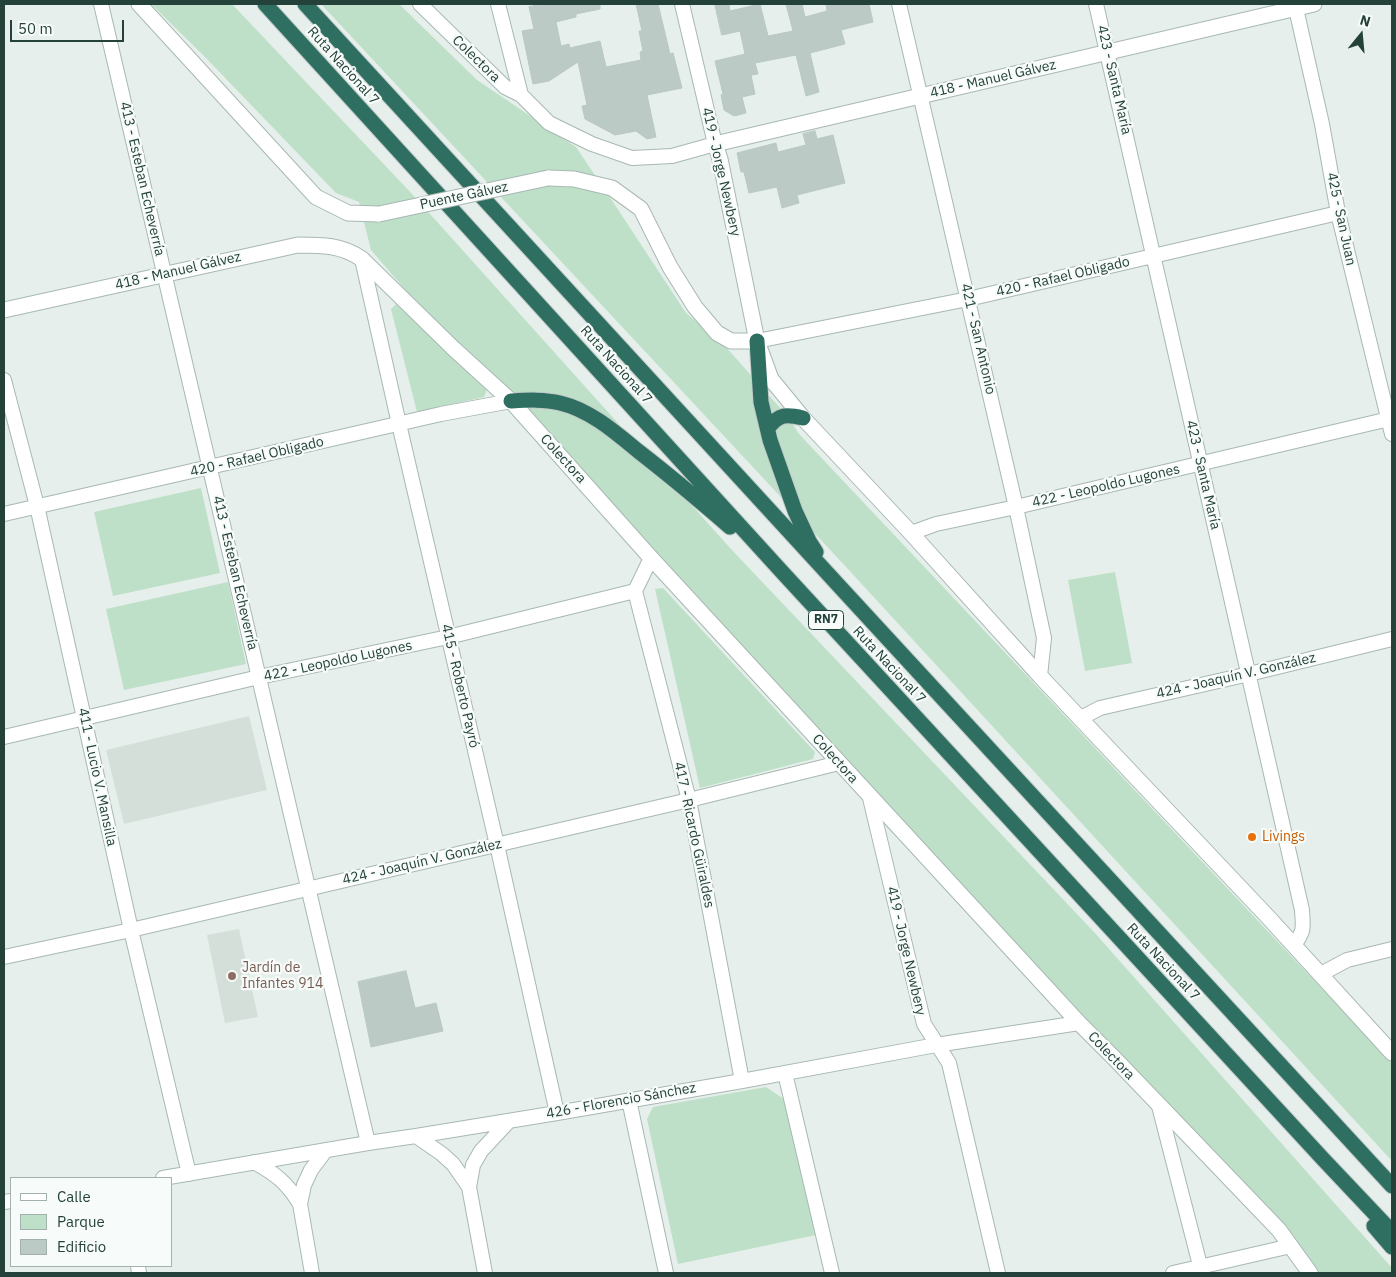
<!DOCTYPE html>
<meta charset="utf-8">
<style>
body{margin:0}
#map{position:relative;width:1396px;height:1277px;overflow:hidden;background:#e6efeb;font-family:"IBM Plex Sans",sans-serif}
canvas{display:block}
.frame{position:absolute;inset:0;border:5px solid #24423a;pointer-events:none}
.legend{position:absolute;left:10px;top:1177px;width:162px;height:90px;box-sizing:border-box;background:#f7fbf9;border:1px solid #a3b1ad;margin:0;padding:6px 9px;list-style:none;font-size:15px;color:#24423a}
.legend li{display:flex;align-items:center;gap:10px;height:25px}
.legend b{width:25px;border:1px solid #a3b1ad}
.north{position:absolute;left:1336px;top:10px;width:50px;height:50px;-webkit-text-stroke:4px #f7fbf9;paint-order:stroke;rotate:17deg;font-size:14px;font-weight:700;line-height:20px;text-align:center;color:#24423a}
.north::after{content:'';display:block;margin:auto;width:18px;height:22px;background:#24423a;clip-path:polygon(50% 0,100% 100%,50% 72%,0 100%)}
.scale{position:absolute;left:10px;top:20px;width:114px;height:22px;box-sizing:border-box;border:2px solid #24423a;border-top:0;padding-left:6px;font-size:15px;line-height:18px;white-space:nowrap;color:#24423a;-webkit-text-stroke:4px #f7fbf9;paint-order:stroke}
</style>
<div id="map">
<canvas width="1396" height="1277"></canvas>
<div class="frame"></div>
<ul class="legend">
<li><b style="height:6px;background:#fff"></b>Calle</li>
<li><b style="height:14px;background:#bfe0c8"></b>Parque</li>
<li><b style="height:14px;background:#bbcac4"></b>Edificio</li>
</ul>
<div class="north">N</div>
<div class="scale">50 m</div>
</div>
<script>
const g = document.querySelector('canvas').getContext('2d');
g.lineJoin = 'round';
function fill(path, color) { g.fillStyle = color; g.fill(path, 'evenodd'); }
function strokePath(path, color, width, dash) { g.strokeStyle = color; g.lineWidth = width; g.lineCap = dash ? 'butt' : 'round'; g.setLineDash(dash || []); g.stroke(path); }
function label(font, color, halo, rows, align = 'center') {
  g.font = font + ' "IBM Plex Sans",sans-serif'; g.lineWidth = 4.5; g.setLineDash([]); g.textBaseline = 'middle'; g.strokeStyle = halo; g.fillStyle = color; for (const [text, x, y, turn = 0] of rows) {
    g.save(); g.translate(x, y); g.rotate((+turn || 0) * Math.PI / 180); g.textAlign = isNaN(turn) ? turn : align; if (halo) g.strokeText(text, 0, 0); g.fillText(text, 0, 0); g.restore();
  }
}
const built = new Path2D(`
 M249,716L267,790L124,824L106,750Z
 M239,929L258,1017L225,1023L207,935Z`);
const green = new Path2D(`
 M151,4H232L413,195L731,549L1094,932L1392,1268V1273H1317L1284,1228L1176,1118L414,300L371,250L359,202L336,193L204,56Z
 M321,4H399L477,80L576,147L617,208L686,313L725,346L789,418L799,434L1392,1063V1161L847,568Z
 M396,304L487,389L484,397L417,412L393,317L391,309Z
 M201,488L220,573L113,596L94,512Z
 M1115,572L1132,663L1085,671L1068,580Z
 M228,582L246,664L124,690L106,609Z
 M663,588L815,752L813,759L700,788L655,589Z
 M766,1087L784,1099L816,1235L678,1264L647,1119L653,1107Z`);
const building = new Path2D(`
 M543,4H600V9L576,14V17L556,22L561,46L569,44L570,48L600,41L606,67L641,60L640,52L643,51L639,31H642L636,4H658L670,54L673,53L682,88L647,95L656,137L647,139L636,131L615,135L585,119L582,106L587,105L578,62L549,81L533,84L522,31L534,29L529,7Z
 M715,4H729L730,11L760,4L768,36L793,31L786,4H802L805,17L827,11L826,4H869L873,22L841,30L845,44L810,53L819,92L806,96L796,55L755,63L758,74L751,75L755,94L742,97L746,113L734,116L724,110L721,95L723,94L715,61L745,54L740,31L722,35Z
 M815,131L817,139L833,135L845,183L797,195L799,203L782,208L777,187L749,193L744,172H741L737,153L776,143L778,152L806,145L803,134Z
 M406,971L415,1008L436,1003L443,1031L371,1047L358,982Z`);
const minor = new Path2D(`
 M101,4L368,1143
 M420,4L505,87L521,95L549,123L592,144L632,158L672,156L715,144L682,4
 M498,4L521,95
 M899,4L1016,507L1044,638L1040,676
 M1096,4L1302,910C1303,928 1305,930 1294,945
 M1295,4L1322,124L1338,213L1392,434
 M362,259L399,424L497,845L557,1113
 M757,341L968,299L1338,213
 M4,380L37,506L131,930L189,1174
 M4,514L441,414L511,401
 M911,533L936,524L1016,507L1389,419
 M635,591L689,800L742,1081
 M1081,718L1100,708L1249,674L1392,639
 M4,737L259,677L448,637L635,591L651,558
 M870,798L924,1024L949,1063L998,1273
 M4,957L131,930L689,800L839,763
 M1321,974L1347,960L1392,949
 M785,1073L832,1273
 M629,1100L666,1273
 M1159,1106L1202,1273
 M416,1136L442,1154L453,1164L469,1187
 M254,1162C276,1174 287,1183 300,1204
 M163,1178L368,1143L416,1136L557,1113L742,1081L936,1045L1079,1023
 M4,1202L11,1201
 M138,1266L139,1273
 M312,1273L300,1204L304,1185L311,1170L326,1150
 M485,1273L469,1187L473,1165L481,1151L509,1121
 M1173,1273L1291,1246`);
const tertiary = new Path2D(`
 M139,4L316,197L348,213L379,214
 M1314,4L715,144L720,159L757,341L771,379L803,418L911,533L1040,676L1268,917L1392,1053
 M548,178L574,179L612,188L641,209L670,267L695,307L717,333L731,341H757
 M4,310L298,245C322,245 342,245 362,259L453,348L511,401L651,558L1079,1023L1116,1060L1279,1230L1310,1273`);
const motorway = new Path2D(`
 M265,4L783,573L1323,1159L1392,1232
 M305,4L841,588L1392,1186
 M757,341L761,402L770,440L795,511L809,541L816,552
 M511,401C528,400 544,399 560,403C590,410 615,432 638,451C669,475 700,501 730,527
 M768,428C779,414 786,414 803,418
 M1374,1226L1392,1247`);
const tertiaryBridge = new Path2D(`
 M379,214L548,178`);
const markers = [
 [1252,837,5,"#e8710a"],
 [232,976,5,"#8d6e63"]
];
const shields = [
 [826,620,35]
];
const shieldNames = [
 ["RN7",826,620]
];
const streetNames = [
 ["Colectora",476,59,44],
 ["Ruta Nacional 7",343,66,48],
 ["418 - Manuel Gálvez",993,79,-13],
 ["423 - Santa María",1114,80,77],
 ["419 - Jorge Newbery",721,172,77],
 ["413 - Esteban Echeverría",142,179,77],
 ["Puente Gálvez",464,196,-12],
 ["425 - San Juan",1341,219,78],
 ["418 - Manuel Gálvez",178,271,-13],
 ["420 - Rafael Obligado",1063,277,-13],
 ["421 - San Antonio",978,339,77],
 ["Ruta Nacional 7",616,365,48],
 ["420 - Rafael Obligado",257,457,-13],
 ["Colectora",563,459,48],
 ["423 - Santa María",1203,475,77],
 ["422 - Leopoldo Lugones",1106,486,-13],
 ["413 - Esteban Echeverría",235,573,77],
 ["422 - Leopoldo Lugones",338,661,-12],
 ["Ruta Nacional 7",889,665,47],
 ["424 - Joaquín V. González",1236,676,-13],
 ["415 - Roberto Payró",460,686,77],
 ["Colectora",835,759,48],
 ["411 - Lucio V. Mansilla",97,777,78],
 ["417 - Ricardo Güiraldes",694,835,78],
 ["424 - Joaquín V. González",422,862,-13],
 ["419 - Jorge Newbery",906,951,77],
 ["Ruta Nacional 7",1163,962,47],
 ["Colectora",1111,1056,46],
 ["426 - Florencio Sánchez",621,1101,-10]
];
const foodNames = [
 ["Livings",1262,837]
];
const educationNames = [
 ["Jardín de",242,968],
 ["Infantes 914",242,984]
];
fill(built, '#d4dfda');
fill(green, '#bfe0c8');
fill(building, '#bbcac4');
strokePath(building, '#b8c9c2', 1);
strokePath(minor, '#a8b8b2', 16);
strokePath(tertiary, '#a8b8b2', 17);
strokePath(motorway, '#c2cac8', 17);
strokePath(minor, '#fff', 14);
strokePath(tertiary, '#fff', 15);
strokePath(motorway, '#2f6f62', 15);
strokePath(tertiaryBridge, '#a8b8b2', 17, []);
strokePath(tertiaryBridge, '#fff', 15);
for (const [x, y, r, color] of markers) { const dot = new Path2D(); dot.arc(x, y, r, 0, 2 * Math.PI); g.fillStyle = color; g.fill(dot); strokePath(dot, '#f7fbf9', 2); }
for (const [x, y, w] of shields) { const box = new Path2D(); box.roundRect(x - w / 2, y - 9.5, w, 19, 4); g.fillStyle = '#f7fbf9'; g.fill(box); strokePath(box, '#24423a', 1); }
label('bold 12px', '#24423a', null, shieldNames);
label('14px', '#24423a', '#f7fbf9', streetNames);
label('14px', '#c56008', '#f7fbf9', foodNames, 'left');
label('14px', '#785e54', '#f7fbf9', educationNames, 'left');
</script>
